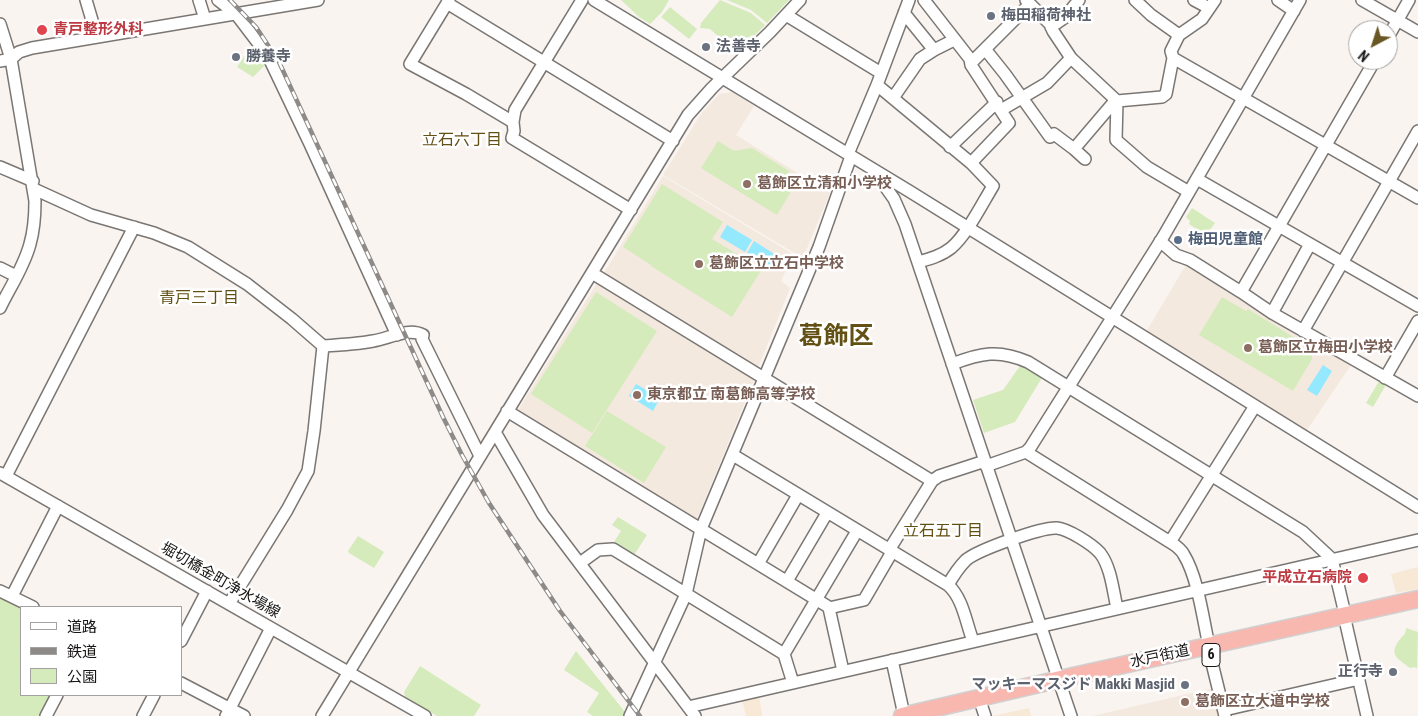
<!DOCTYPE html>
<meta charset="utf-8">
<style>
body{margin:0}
#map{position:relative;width:1418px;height:716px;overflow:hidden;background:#f9f4f0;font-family:"Roboto Condensed","Noto Sans JP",sans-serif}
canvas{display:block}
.legend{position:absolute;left:20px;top:606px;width:162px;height:90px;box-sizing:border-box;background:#fff;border:1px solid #a3a2a1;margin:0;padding:6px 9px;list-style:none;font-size:15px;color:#181615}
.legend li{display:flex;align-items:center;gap:10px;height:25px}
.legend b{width:25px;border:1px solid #a3a2a1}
.north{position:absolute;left:1348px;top:20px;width:50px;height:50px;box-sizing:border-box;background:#fff;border:1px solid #a3a2a1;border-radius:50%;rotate:220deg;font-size:14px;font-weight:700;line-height:20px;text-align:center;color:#181615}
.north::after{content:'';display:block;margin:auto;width:18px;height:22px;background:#685724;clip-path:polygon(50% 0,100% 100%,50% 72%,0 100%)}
</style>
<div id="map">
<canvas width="1418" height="716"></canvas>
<ul class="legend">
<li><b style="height:6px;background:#fff"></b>道路</li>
<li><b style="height:6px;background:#8e8a88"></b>鉄道</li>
<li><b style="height:14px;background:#d5ebbc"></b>公園</li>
</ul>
<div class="north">N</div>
</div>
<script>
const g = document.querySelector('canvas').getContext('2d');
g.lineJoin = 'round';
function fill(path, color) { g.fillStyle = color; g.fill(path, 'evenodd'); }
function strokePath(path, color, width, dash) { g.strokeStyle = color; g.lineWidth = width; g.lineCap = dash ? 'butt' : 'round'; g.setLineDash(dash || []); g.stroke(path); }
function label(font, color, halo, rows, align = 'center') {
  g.font = font + ' "Roboto Condensed","Noto Sans JP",sans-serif'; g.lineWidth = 5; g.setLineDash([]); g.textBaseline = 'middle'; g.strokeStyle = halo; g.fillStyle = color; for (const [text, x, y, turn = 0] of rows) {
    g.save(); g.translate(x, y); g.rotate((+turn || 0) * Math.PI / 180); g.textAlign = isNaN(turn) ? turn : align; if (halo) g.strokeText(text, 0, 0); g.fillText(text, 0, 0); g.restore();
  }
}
const industrial = new Path2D(`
 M1418,567V589L1396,593L1391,574Z
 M759,694L762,716H746L742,699Z
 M1029,708L1031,716H993Z`);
const built = new Path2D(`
 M732,92L754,106L736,135L830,193L803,258L663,175L701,114L719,94Z
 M663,176L793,254L781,281L790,288L758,368L755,369L605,276L604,273Z
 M1187,263L1263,314L1351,365L1307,430L1146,332Z
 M597,283L753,377L754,380L697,519L518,410Z
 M1214,688L1220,716H1092Z`);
const green = new Path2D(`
 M621,0H669L662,12L650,24L639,17Z
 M720,0L751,13L765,25L737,53L710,29L700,28L701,23Z
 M727,0H789L767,23L751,10Z
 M670,7L697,29L689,39L661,17Z
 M250,48L261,56L266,64L253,77L237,67Z
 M718,141L734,151L752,148L789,171L786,176L796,183L777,215L701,168Z
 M662,184L723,222L712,239L762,269L732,317L651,266V265L623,247Z
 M1192,208L1215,223L1209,231L1208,230L1202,233L1189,224L1190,221L1186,217Z
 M596,292L657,331L592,433L531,394Z
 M1222,297L1246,311L1248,309L1295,338L1292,344L1312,356V359L1293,391L1199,335Z
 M1022,363L1043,376L1015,422L984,433L973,400L1003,390Z
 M1379,381L1386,385L1373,407L1366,403Z
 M607,411L666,447L644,483L585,446Z
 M618,517L647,535L634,555L614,542L621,531L612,525Z
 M358,536L384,552L374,568L349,553L348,551Z
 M0,595L21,607V695H51L40,716H0Z
 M1406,628L1418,632L1417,669L1415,667L1410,668C1397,658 1388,655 1400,639C1404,635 1406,633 1406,628Z
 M576,651L625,712L623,716H593L587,712L599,693L564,670Z
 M420,666L481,705L474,716H437L405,697L404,692Z`);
const water = new Path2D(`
 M727,225L752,240L745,252L720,237Z
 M754,241L779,257L772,269L747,253Z
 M1323,365L1332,371L1317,396L1307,390Z
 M636,384L660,398L653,411L629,396Z`);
const minor = new Path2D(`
 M86,0L97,37
 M199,0L205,19
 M218,0L236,14L268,56L310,144L397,335
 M449,0L410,64L466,94L513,122L514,131L512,138L631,210
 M594,0L909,191L1418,507
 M924,0L970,59L971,65L1009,123L971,163
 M1135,0L1151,15L1179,35
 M1194,0L1209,8
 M1278,0L1294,11
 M1362,0L1418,32
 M447,3L673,141
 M904,13L934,50
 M786,15L881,73
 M0,24L11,59L35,201C35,215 34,230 30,244C24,267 10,287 0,308
 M1051,27L1064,18L1079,0
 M1388,37L1409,0
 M985,49L1005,74L1050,137L1054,134L1074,149L1114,102L1117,101L1071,58L1053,31L1050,24L1026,0
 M1173,58L1418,198
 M0,61L11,59L19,52L32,48L318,0
 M972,62L1030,4
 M877,85L971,163L993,186C982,204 966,236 951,248C941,256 929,259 918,262
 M893,98L920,59L934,50L954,40
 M1001,110L1047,83L1071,58
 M513,122L515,110L582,0
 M950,147L997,102
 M1074,149L1085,159
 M848,154L877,85L909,0
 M0,167L33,181
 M877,175L894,199L905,224L1071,716
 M1197,179L1418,306
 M34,189L91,215L154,233L188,247L247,284L292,319L323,346L314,431L308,471L287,510L229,604
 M1189,192L1147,167L1116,140L1117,101L1162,97L1166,94L1173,58L1171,51L1179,35L1202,19L1215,0
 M1160,241L1176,255L1190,260L1241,292L1272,313L1418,396
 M0,268L16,276
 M592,273L932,481L939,476L985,461
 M1241,292L1375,60
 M1272,313L1310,244
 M1303,331L1418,131
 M323,346C340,345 357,344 373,341C388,339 408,327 423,335L422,339L480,456
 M952,364C981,353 999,349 1028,362L1303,532L1332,559L1345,614
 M1385,378L1418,321
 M507,411L827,606L829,608L843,671
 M495,432L543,515L695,716
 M1026,452L1170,542L1255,406
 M733,455L948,585
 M986,466L1026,452L1030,448L1163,237L1300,0
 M0,473L425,716
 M6,476L134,227
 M1170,542C1175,545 1181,549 1184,555C1198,578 1203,619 1209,646
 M889,550L932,481
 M580,563L598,550L613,549L784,654L793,683
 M758,564L798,495
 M787,581L827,513
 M0,591L33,607
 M12,596L58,506
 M829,608L864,600L892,552
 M1346,624L1367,716
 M181,641L207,591
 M973,641C966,623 963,598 948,585C953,576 959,567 966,560C978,550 1041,527 1057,528C1068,529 1092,544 1100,553C1111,567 1113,591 1117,608
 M784,654L857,531
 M1210,655L1225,716
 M892,660L904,715
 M181,683L244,716
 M688,707L1418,540
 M982,707L985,716
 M1224,710L1359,679
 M46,716L57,695
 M143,716L154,695
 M226,716L271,628
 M322,716L688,115L712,88L770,32L800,0
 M630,716L686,594L701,529L819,247L851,156`);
const highway = new Path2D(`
 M902,716L1069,677L1418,599`);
const rail = new Path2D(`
 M230,0L256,27L279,62L443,417L462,455L489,503L560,611L640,716`);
const markers = [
 [991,16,5,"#6b7280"],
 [42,30,6,"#e0444e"],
 [706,47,5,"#6b7280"],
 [236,57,5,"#6b7280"],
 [747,184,5,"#8d6e63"],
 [1178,240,5,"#5c6f8a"],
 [699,264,5,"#8d6e63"],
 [1248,348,5,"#8d6e63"],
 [637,395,5,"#8d6e63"],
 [1363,578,6,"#e0444e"],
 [1393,672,5,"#6b7280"],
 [1185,685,5,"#6b7280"],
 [1185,702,5,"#8d6e63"]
];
const shields = [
 [1211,655,18]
];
const shieldNames = [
 ["6",1211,655]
];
const worshipNames = [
 ["梅田稲荷神社",1001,16],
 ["法善寺",716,47],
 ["勝養寺",246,57],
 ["正行寺",1383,672,"right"],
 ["マッキーマスジド Makki Masjid",1175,685,"right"]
];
const healthNames = [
 ["青戸整形外科",53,30],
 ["平成立石病院",1352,578,"right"]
];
const educationNames = [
 ["葛飾区立清和小学校",757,184],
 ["葛飾区立立石中学校",709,264],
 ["葛飾区立梅田小学校",1258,348],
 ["東京都立 南葛飾高等学校",647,395],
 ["葛飾区立大道中学校",1195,702]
];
const serviceNames = [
 ["梅田児童館",1188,240]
];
const streetNames = [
 ["堀切橋金町浄水場線",220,581,30],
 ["水戸街道",1160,657,-12]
];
const neighbourhoodNames = [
 ["立石六丁目",462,141],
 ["青戸三丁目",199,299],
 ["立石五丁目",943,532]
];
const townNames = [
 ["葛飾区",836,338]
];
fill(industrial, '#f8e8d6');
fill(built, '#f4e9df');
fill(green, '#d5ebbc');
fill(water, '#95e9ff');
strokePath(minor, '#7a7673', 14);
strokePath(highway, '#d1d0d0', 19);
strokePath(minor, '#fff', 11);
strokePath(highway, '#f8b7af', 16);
strokePath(rail, '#8e8a88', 4.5);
strokePath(rail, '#fff', 2.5, [8]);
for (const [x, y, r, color] of markers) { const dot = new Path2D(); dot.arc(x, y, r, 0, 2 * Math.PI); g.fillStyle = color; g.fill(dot); strokePath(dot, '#fff', 2); }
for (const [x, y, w] of shields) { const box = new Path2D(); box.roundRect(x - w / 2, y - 11.5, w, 23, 4); g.fillStyle = '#fff'; g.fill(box); strokePath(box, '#181615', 1); }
label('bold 14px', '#181615', null, shieldNames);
label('bold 15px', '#5b616d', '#fff', worshipNames, 'left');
label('bold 15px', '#be3a42', '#fff', healthNames, 'left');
label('bold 15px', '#785e54', '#fff', educationNames, 'left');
label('bold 15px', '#4e5e75', '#fff', serviceNames, 'left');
label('15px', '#181615', '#fff', streetNames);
label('16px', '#635014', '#fff', neighbourhoodNames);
label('bold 25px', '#635014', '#fff', townNames);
</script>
